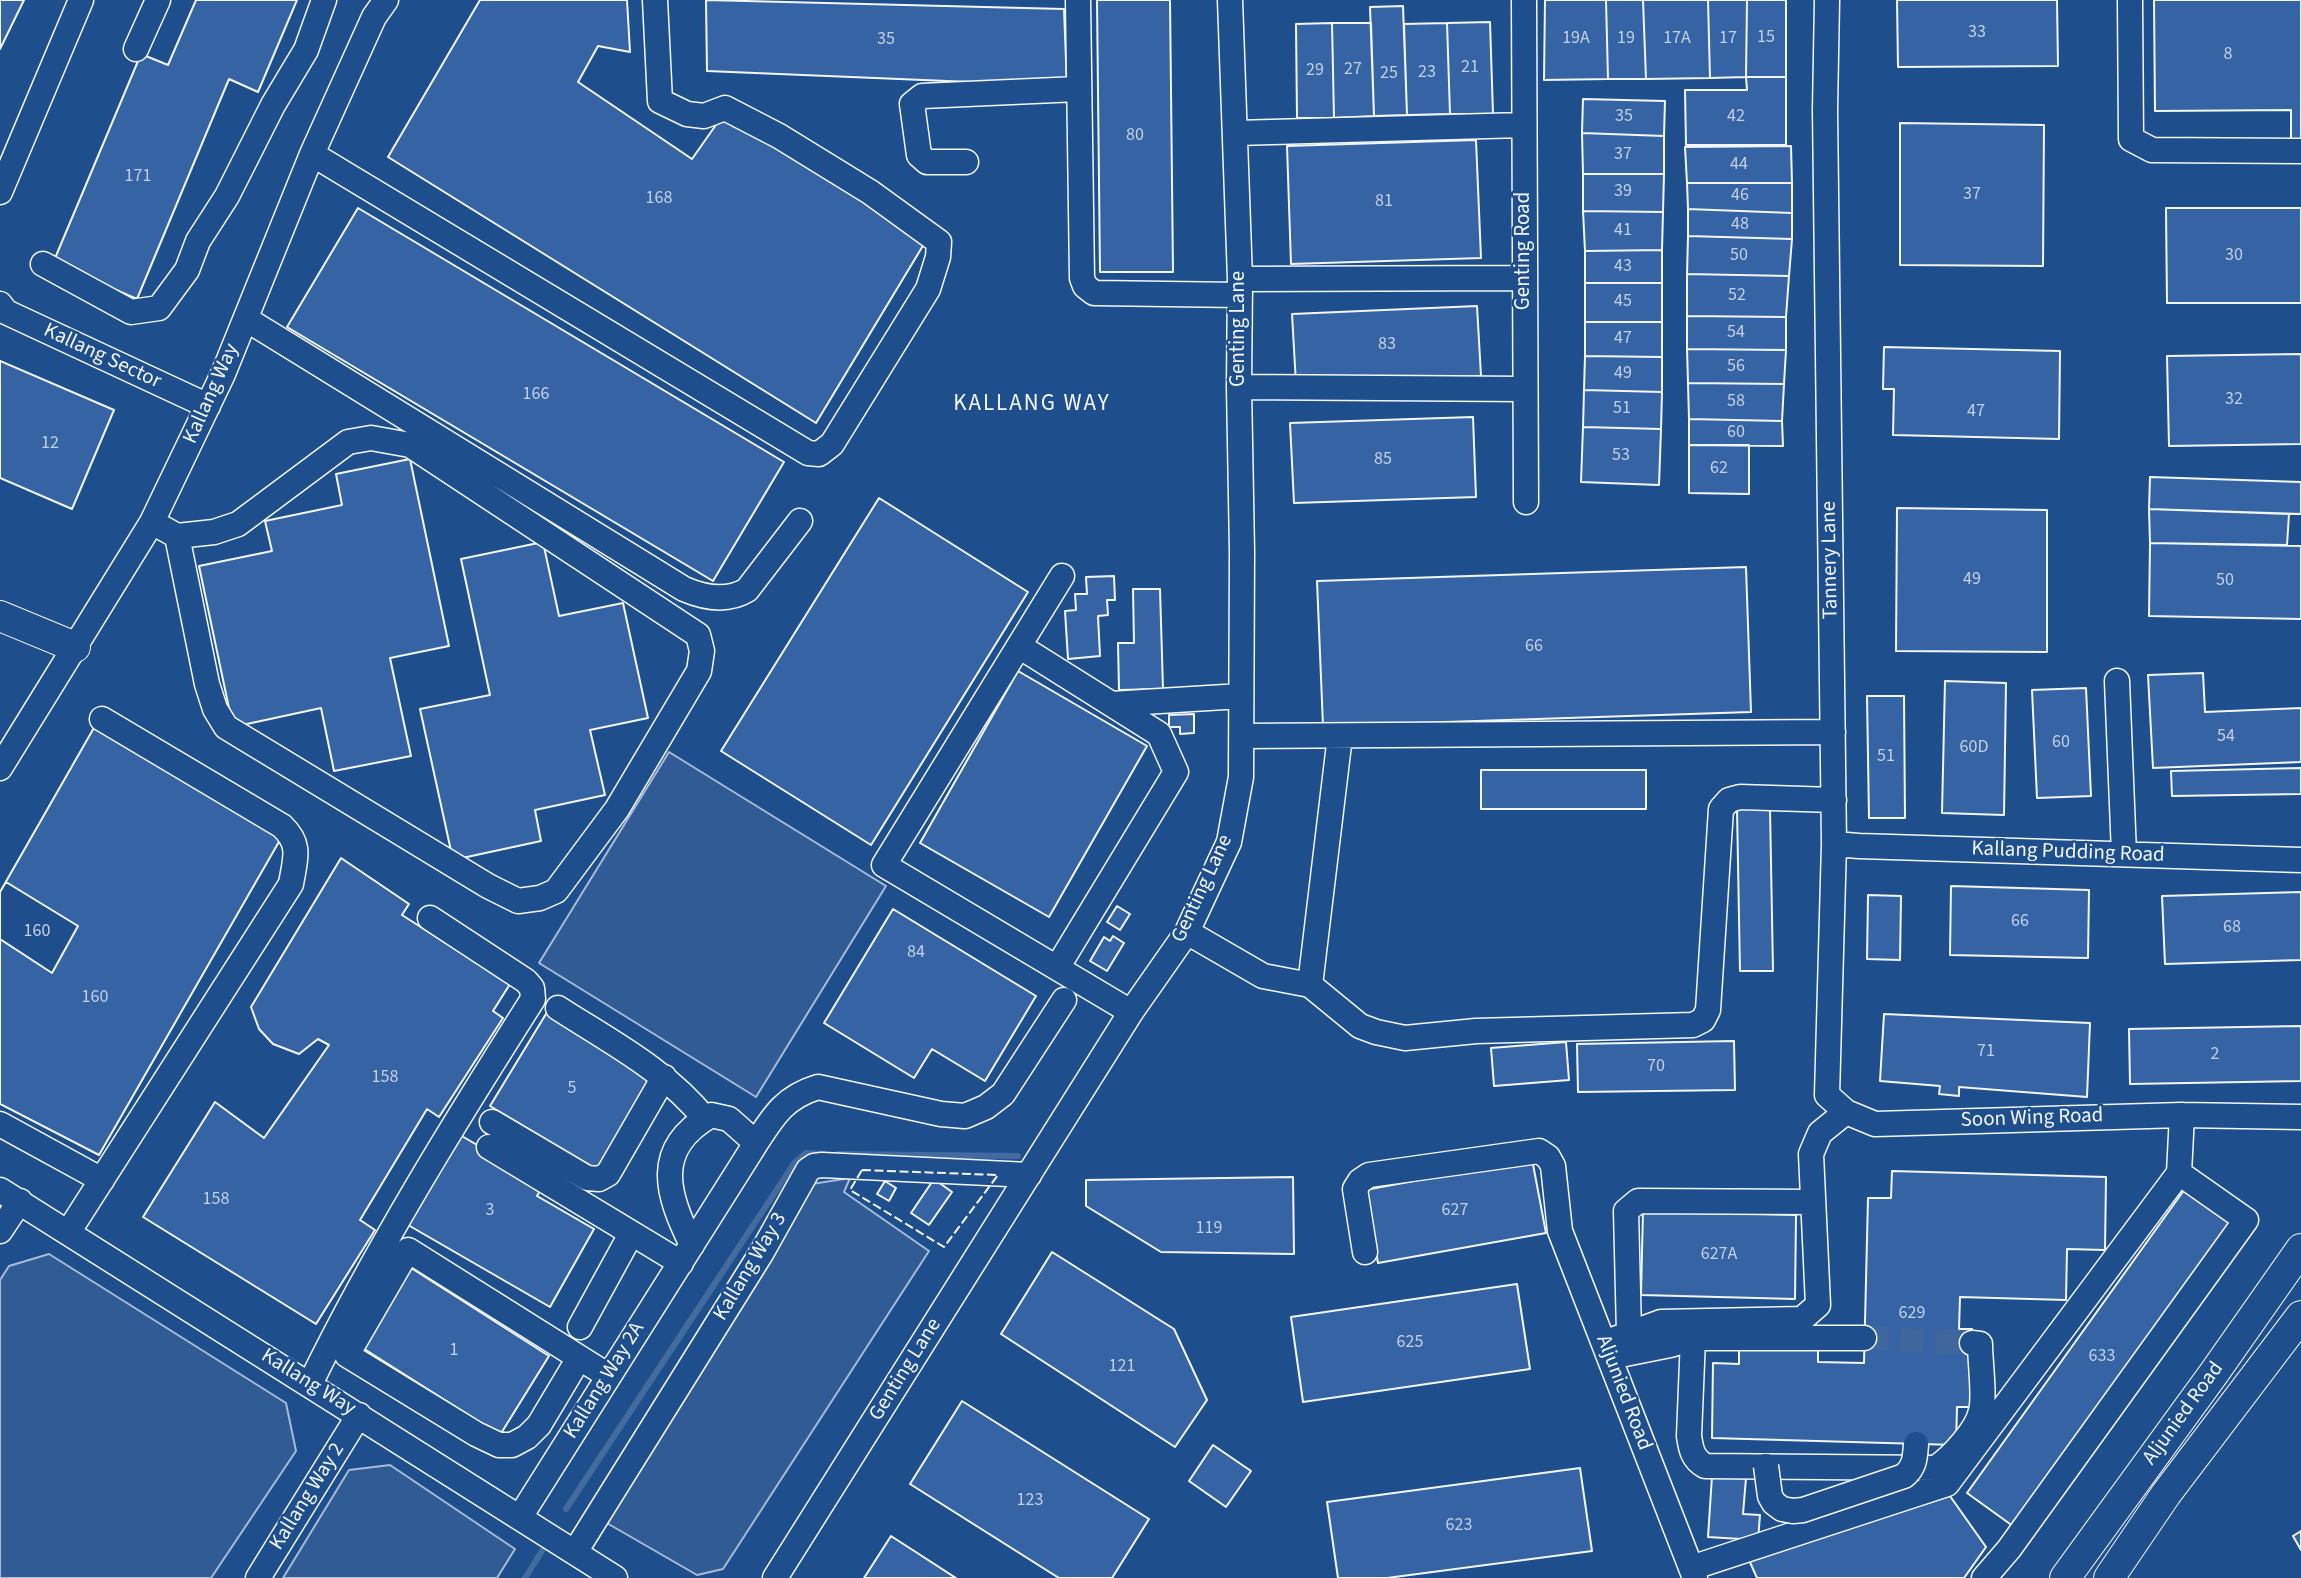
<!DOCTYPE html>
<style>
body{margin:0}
canvas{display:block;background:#1f4e8c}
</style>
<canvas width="2301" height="1578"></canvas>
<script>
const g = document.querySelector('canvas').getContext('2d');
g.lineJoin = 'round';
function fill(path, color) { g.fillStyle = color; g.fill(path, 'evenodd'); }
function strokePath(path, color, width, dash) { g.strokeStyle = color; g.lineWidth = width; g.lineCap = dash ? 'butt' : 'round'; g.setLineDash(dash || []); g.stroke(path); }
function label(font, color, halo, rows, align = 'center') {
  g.font = font + ' "Source Sans 3",sans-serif'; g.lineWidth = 5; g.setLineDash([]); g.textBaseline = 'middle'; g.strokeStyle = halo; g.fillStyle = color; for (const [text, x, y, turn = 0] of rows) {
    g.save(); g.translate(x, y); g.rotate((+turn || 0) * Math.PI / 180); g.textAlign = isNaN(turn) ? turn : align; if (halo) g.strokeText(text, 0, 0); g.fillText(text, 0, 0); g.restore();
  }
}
const built = new Path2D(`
 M669,752L886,886L756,1097L539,963Z
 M850,1178L844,1192L929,1251L723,1569L697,1575L605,1522L812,1184Z
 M49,1254L286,1403L296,1451L211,1578H0V1280L9,1266Z
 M390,1465L515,1549L497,1578H283L349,1470Z`);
const stream = new Path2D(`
 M838,1154L1018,1156
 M566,1509L795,1162L806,1153L824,1154
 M525,1578L542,1551`);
const building = new Path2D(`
 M0,0H24L0,49Z
 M196,0H297L258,92L229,79L137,299L53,263L141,54L168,65Z
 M480,0H627L630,52L598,46L578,82L692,159L725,112L927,239L816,423L388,157Z
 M706,0L1064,9L1067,86L707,71Z
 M1097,0H1170L1173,272H1100Z
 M1545,0H1606L1608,79L1544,80Z
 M1606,0H1643L1646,79H1608Z
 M1643,0H1708L1710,78L1646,79Z
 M1708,0H1747L1746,77L1710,78Z
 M1747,0H1786V77H1746Z
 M1897,0H2057L2058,66L1898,67Z
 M2154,0H2301V139H2291V110L2155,111Z
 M1403,6L1407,115L1374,116L1370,7Z
 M1490,22L1493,114H1450L1447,23Z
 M1332,23H1371L1374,116L1334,118Z
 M1332,23L1334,118H1297L1296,24Z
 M1447,23L1450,114L1407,115L1404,24Z
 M1746,77H1786V145H1686L1685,90H1747Z
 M1583,99L1665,101L1664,136L1582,133Z
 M1900,123L2044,125L2043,266L1900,265Z
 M1582,133L1664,136V174H1583Z
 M1476,140L1481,258L1291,264L1287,146Z
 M1791,146L1792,183H1687L1685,147Z
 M1583,174H1664L1663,212L1583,211Z
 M1687,183H1792V213L1688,209Z
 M358,208L784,462L713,581L287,327Z
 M2166,208H2301V303H2167Z
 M1688,209L1792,213V239L1688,236Z
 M1583,211L1663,212L1662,250L1585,251Z
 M1688,236L1792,239L1789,276L1687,274Z
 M1662,250V283H1585V251Z
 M1687,274L1789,276L1786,317L1687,316Z
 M1585,283H1662V322H1585Z
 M1477,306L1481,376L1296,384L1292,314Z
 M1687,316L1786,317V350L1687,349Z
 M1585,322H1662V357L1585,356Z
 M1884,347L2060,351L2059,439L1893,435L1894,389H1883Z
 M1687,349L1786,350L1784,384L1688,383Z
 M2301,354V444L2169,446L2167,356Z
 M1585,356L1662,357V392L1584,390Z
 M0,361L114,410L72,509L0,478Z
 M1688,383L1784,384L1782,421L1689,419Z
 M1584,390L1662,392L1661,429L1583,427Z
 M1473,417L1476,497L1294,503L1290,423Z
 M1689,419L1782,421L1783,446L1689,445Z
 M1583,427L1661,429L1659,485L1581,482Z
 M1689,445H1749V494L1689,493Z
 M410,459L449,646L390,658L411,756L334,771L321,708L233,727L199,566L272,551L265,521L342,505L336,474Z
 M2150,477L2301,482V514L2149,509Z
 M879,498L1028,592L871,845L721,751Z
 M1897,508L2047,510V652L1896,651Z
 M2149,509L2289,514L2287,545L2150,543Z
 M543,542L559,616L623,603L648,718L590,730L605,795L535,810L541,841L453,860L420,709L490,695L461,559Z
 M2150,543L2301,546V619L2149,616Z
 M1746,567L1751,712L1323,726L1317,581Z
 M1114,576L1115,600H1107L1108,615L1098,616L1100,656L1068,659L1065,611L1076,610L1075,594H1087L1086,577Z
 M1133,589H1160L1163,689L1119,690L1118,643H1134Z
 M1018,671L1147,746L1049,917L920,843Z
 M2203,673L2205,712L2301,708V762L2153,768L2148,675Z
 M1945,681L2006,683L2004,815L1942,813Z
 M2086,688L2091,796L2037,798L2032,690Z
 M1867,696H1904L1905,818H1869Z
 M1194,714V733L1180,734V727H1169V715Z
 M95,726L284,833L99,1155L0,1104V892Z
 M2301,768V794L2172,796L2171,771Z
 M1481,770H1646V809H1481Z
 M1737,809H1770L1773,971H1740Z
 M341,858L409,904L402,915L510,984L493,1011L503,1018L439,1117L427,1109L360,1220L375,1230L316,1324L143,1217L215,1102L264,1138L329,1045L318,1039L299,1054L273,1044L259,1029L251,1007Z
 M6,882L78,926L52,973L0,939V892Z
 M1951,886L2089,890L2088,958L1950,955Z
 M2301,892V960L2165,964L2162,896Z
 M1868,895L1901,896L1900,960L1867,959Z
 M1117,906L1130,914L1120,930L1107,922Z
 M893,909L1036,996L985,1081L932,1049L914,1078L824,1023Z
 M1113,936L1124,943L1107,971L1090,961L1104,937L1110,941Z
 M549,1009L654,1073L596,1170L490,1106Z
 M1884,1014L2090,1023L2087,1097L1959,1087V1096L1939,1094L1940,1086L1880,1081Z
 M2301,1026V1081L2130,1084L2129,1029Z
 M1734,1041L1735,1090L1578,1092L1577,1044Z
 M1566,1042L1569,1080L1494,1086L1491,1048Z
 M460,1135L544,1184L537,1196L594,1229L550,1307L408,1225Z
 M1532,1159L1546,1233L1378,1263L1365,1190Z
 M1892,1171L2106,1177L2105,1250L2067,1249L2066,1300L1960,1297L1959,1329H1972V1343L1970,1407H1957L1956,1445L1712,1438L1713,1363L1739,1364V1341L1818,1344V1362L1864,1363L1868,1198H1891Z
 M1293,1177L1294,1254L1161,1252L1086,1206V1180Z
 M934,1179L952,1192L929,1225L911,1213Z
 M885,1181L896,1188L889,1201L877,1194Z
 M2187,1186L2236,1222L2017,1529L1967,1493Z
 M1643,1211L1796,1215L1795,1299L1641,1295Z
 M1052,1252L1174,1329L1207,1400L1175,1447L1001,1334Z
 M408,1266L549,1356L500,1435L358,1345Z
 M1517,1284L1530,1369L1303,1402L1291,1317Z
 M962,1401L1149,1519L1112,1578H1059L910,1484Z
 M1213,1445L1251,1471L1226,1507L1189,1481Z
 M1580,1468L1592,1551L1387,1578H1338L1327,1502Z
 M1712,1476L1746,1478L1743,1514L1760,1515L1758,1540L1708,1537Z
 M1950,1496L1986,1547L1964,1578H1757L1749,1560Z
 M2301,1531V1550L2293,1536Z
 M891,1536L956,1578H864Z`);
const minorTunnel = new Path2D(`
 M1864,1338L1972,1343`);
const minor = new Path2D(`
 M1078,0L1082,278L1085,286L1094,293L1240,295
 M1524,0L1526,502
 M1827,0L1825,110L1834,844L1827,1095L1846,1112L1875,1124L2182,1115L2301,1117
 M2130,0L2131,139L2152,150L2301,151
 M136,49L158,0
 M1236,133L1523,125
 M312,154L808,453L819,454L832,444L928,289L938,257L939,242L870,192L779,136L725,108L704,116L687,114L660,101L655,0
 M966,162H927L919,155L912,104L922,96L1078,89
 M0,192L81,0
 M43,264L131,312L159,308L187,270L198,241L227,196L273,105L306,50L324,0
 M1240,279L1524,278
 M0,304L6,312L208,406
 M246,319L684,589C705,598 727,602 747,590L800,521
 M1239,387L1525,389
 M152,522L177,536L214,532L238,524L348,442L371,438L410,445L698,635L702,651L699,671L617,809L556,891L540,898L518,901L488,886L226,727L215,709L207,684L177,536
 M1062,576L884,865L1131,1012
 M1019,646L1159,734L1176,772L1057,968
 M2117,681L2124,854
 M1111,704L1241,696
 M1242,736L1833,732
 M0,768L152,522L223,374L312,154L374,17L386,0
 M1834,844L1859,846L2301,860
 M1187,932L1263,976L1310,985L1360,1026L1376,1032L1405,1038L1476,1031L1693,1025L1703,1020L1708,1010L1721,809L1729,800L1740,797L1834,800
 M1310,985L1340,736
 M558,1008C609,1041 667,1071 705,1119
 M492,1122L587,1178L599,1179L608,1174L664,1077
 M0,1124L102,1180
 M489,1147L681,1263
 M0,1190L615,1578
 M0,1231L20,1201
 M69,1231L291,884C295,859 302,845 282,826L102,719
 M692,1245C667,1194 652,1149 711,1115L729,1119L756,1143
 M1365,1252L1355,1189L1360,1181L1369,1175L1539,1151L1548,1157L1553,1166L1560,1231L1695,1578
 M580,1327L631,1234
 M1629,1333L1626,1211L1638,1201L1813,1202
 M1693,1338L1689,1436C1691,1450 1693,1459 1705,1466L1936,1468C1952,1457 1977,1430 1981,1411C1985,1397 1980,1361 1980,1344L1972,1343
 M1604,1343L1661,1322L1802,1319L1818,1305L1811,1154L1820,1133L1846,1112
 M1610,1357L1670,1345L1693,1338H1864
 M579,1358L539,1425L527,1437L512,1445H499L476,1434L347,1355L408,1250L607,1375
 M310,1384C375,1251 453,1125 533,999L532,988L526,981L430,918
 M520,1517L756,1143C774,1115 785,1097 818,1087L941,1114L965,1116L986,1107L1003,1094L1064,1000
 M575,1552L762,1252L808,1170L814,1166L822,1165L1029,1175
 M1691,1568L1947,1484L2179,1173L2182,1115
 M258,1578L359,1415
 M775,1578L1131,1012L1187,932L1229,842L1241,777L1242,552L1239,387L1240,279L1230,0
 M1984,1578L2009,1549L2246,1220L2179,1173`);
const major = new Path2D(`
 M0,616L75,647
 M2065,1578L2214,1373L2301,1249
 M2109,1578L2166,1494L2301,1316`);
const minorBridge = new Path2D(`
 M1766,1466L1770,1496L1774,1503L1782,1509L1793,1511L1803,1510L1904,1476C1915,1467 1915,1457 1916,1444`);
const fence = new Path2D(`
 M862,1170L998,1175L944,1247L850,1190Z`);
const numberNames = [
 ["33",1977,33],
 ["15",1766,38],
 ["19A",1576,39],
 ["19",1626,39],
 ["17A",1677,39],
 ["17",1728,39],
 ["35",886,40],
 ["8",2228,55],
 ["21",1470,68],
 ["27",1353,70],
 ["29",1315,71],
 ["23",1427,73],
 ["25",1389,74],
 ["35",1624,117],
 ["42",1736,117],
 ["80",1135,136],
 ["37",1623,155],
 ["44",1739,165],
 ["171",138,177],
 ["39",1623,192],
 ["37",1972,195],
 ["46",1740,196],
 ["168",659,199],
 ["81",1384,202],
 ["48",1740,225],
 ["41",1623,231],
 ["50",1739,256],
 ["30",2234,256],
 ["43",1623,267],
 ["52",1737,296],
 ["45",1623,302],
 ["54",1736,333],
 ["47",1623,339],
 ["83",1387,345],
 ["56",1736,367],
 ["49",1623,374],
 ["166",536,395],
 ["32",2234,400],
 ["58",1736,402],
 ["51",1622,409],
 ["47",1976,412],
 ["60",1736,433],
 ["12",50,444],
 ["53",1621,456],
 ["85",1383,460],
 ["62",1719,469],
 ["49",1972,580],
 ["50",2225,581],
 ["66",1534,647],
 ["54",2226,737],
 ["60",2061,743],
 ["60D",1974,748],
 ["51",1886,757],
 ["66",2020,922],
 ["68",2232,928],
 ["160",37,932],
 ["84",916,953],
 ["160",95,998],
 ["71",1986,1052],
 ["2",2215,1055],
 ["70",1656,1067],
 ["158",385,1078],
 ["5",572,1089],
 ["158",216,1200],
 ["3",490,1211],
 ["627",1455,1211],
 ["119",1209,1229],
 ["627A",1719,1255],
 ["629",1912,1314],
 ["625",1410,1343],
 ["1",454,1351],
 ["633",2102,1357],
 ["121",1122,1367],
 ["123",1030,1501],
 ["623",1459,1526]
];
const streetNames = [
 ["Genting Road",1524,251,-90],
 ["Genting Lane",1239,329,-90],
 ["Kallang Sector",102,357,25],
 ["Kallang Way",212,394,-66],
 ["Tannery Lane",1831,560,-91],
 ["Kallang Pudding Road",2068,853,2],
 ["Genting Lane",1203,889,-65],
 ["Soon Wing Road",2032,1119,-2],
 ["Kallang Way 3",751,1267,-59],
 ["Genting Lane",906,1370,-58],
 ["Kallang Way 2A",605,1381,-58],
 ["Kallang Way",308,1383,32],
 ["Aljunied Road",1623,1393,69],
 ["Aljunied Road",2184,1414,-54],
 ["Kallang Way 2",308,1497,-58]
];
const neighbourhoodNames = [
 ["KALLANG WAY",1032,405]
];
fill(built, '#305b95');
strokePath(built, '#a8bbd7', 2);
strokePath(stream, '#446ba0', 6);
fill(building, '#3563a3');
strokePath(building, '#f2f6ff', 2);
strokePath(minorTunnel, '#3f679d', 24, [24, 12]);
strokePath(minor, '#f2f6ff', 27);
strokePath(major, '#f2f6ff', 32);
strokePath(minor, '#1f4e8c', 24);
strokePath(major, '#1f4e8c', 30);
strokePath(minorBridge, '#f2f6ff', 27, []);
strokePath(minorBridge, '#1f4e8c', 24);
strokePath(fence, '#f2f6ff', 2, [9, 3.5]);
label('18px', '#c3d1e8', null, numberNames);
label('21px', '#f2f6ff', '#1f4e8c', streetNames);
g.letterSpacing = '2px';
label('23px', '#f2f6ff', '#1f4e8c', neighbourhoodNames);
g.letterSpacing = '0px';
</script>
